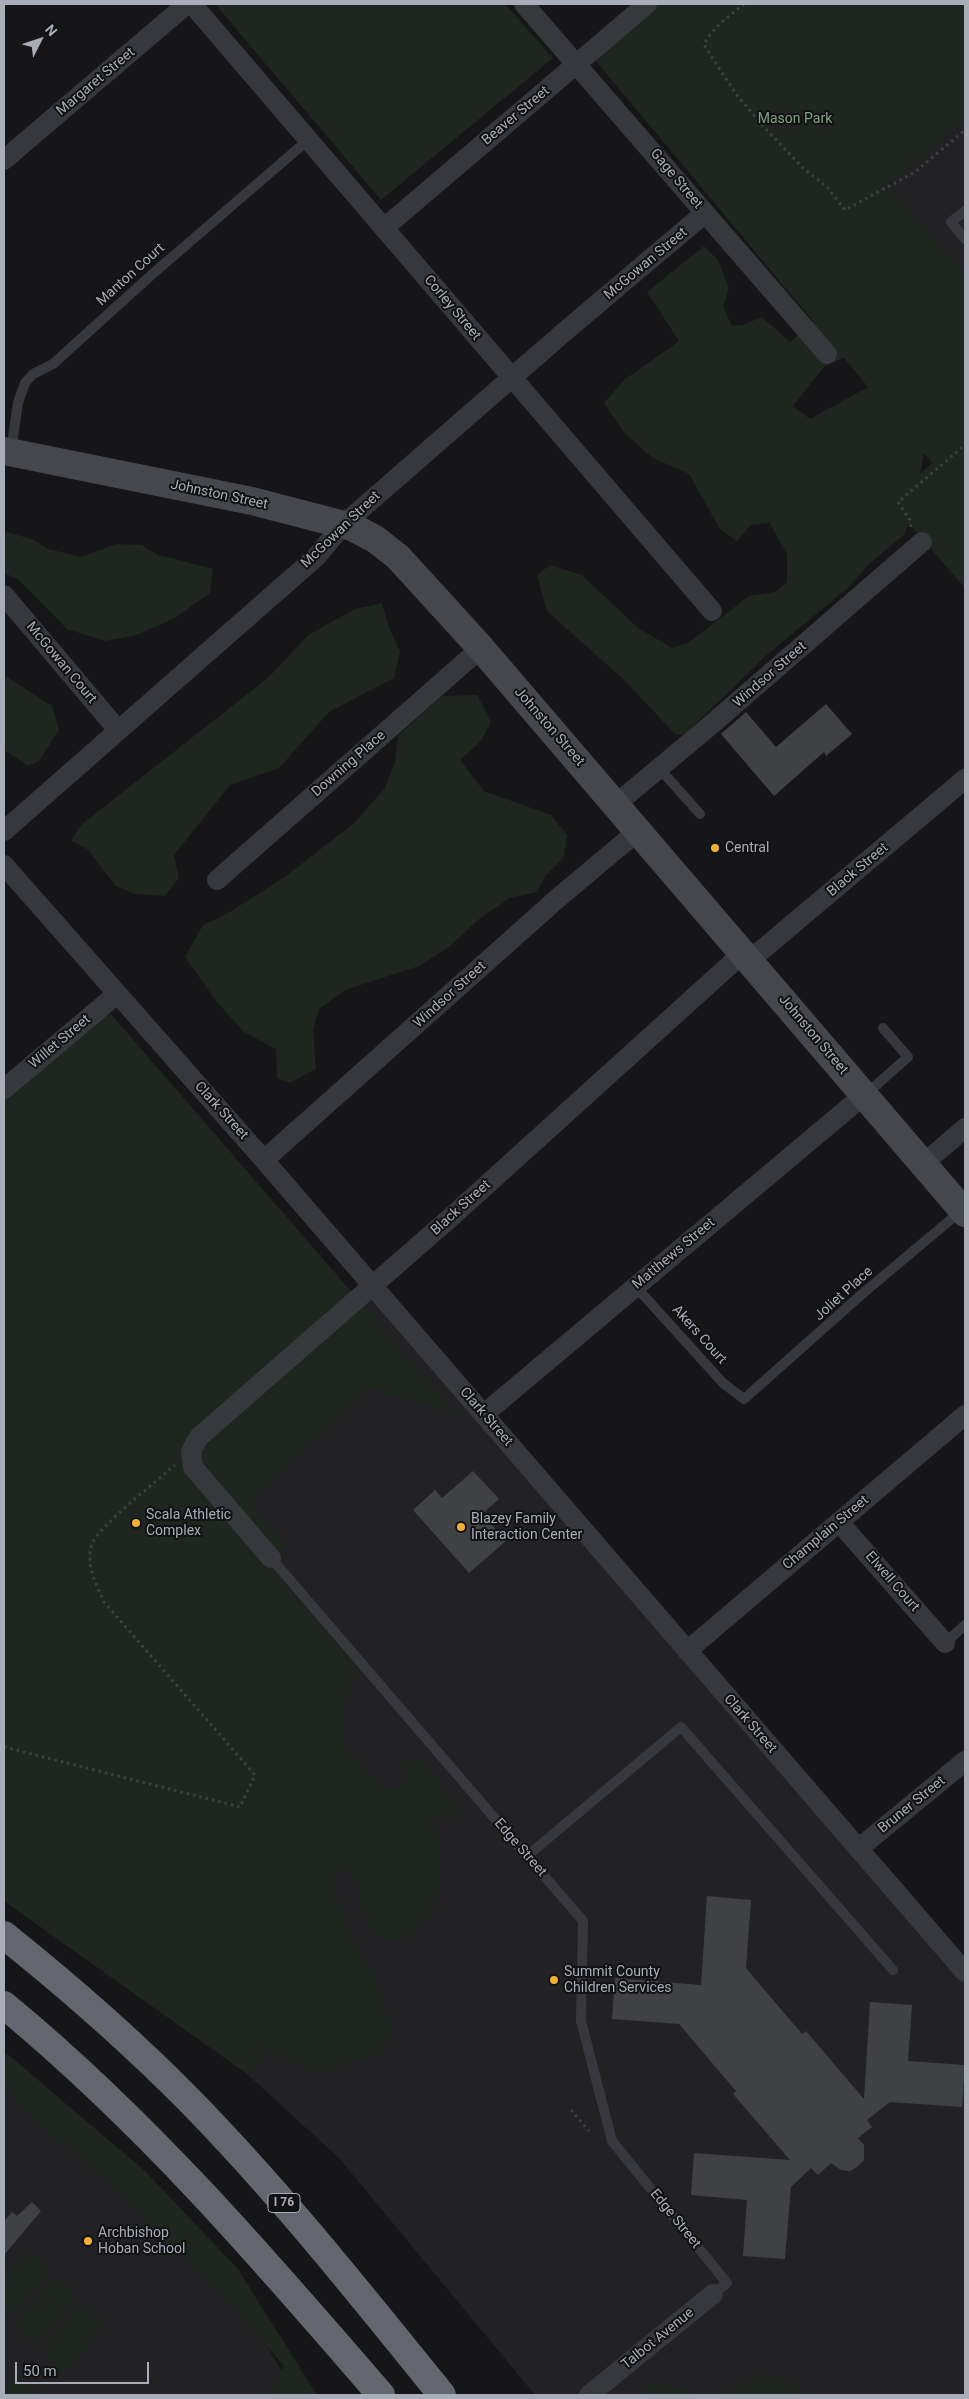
<!DOCTYPE html>
<style>
body{margin:0}
#map{position:relative;width:969px;height:2399px;overflow:hidden;background:#161618;font-family:Roboto,sans-serif}
canvas{display:block}
.frame{position:absolute;inset:0;border:5px solid #a8adb8;pointer-events:none}
.north{position:absolute;left:15px;top:15px;width:50px;height:50px;-webkit-text-stroke:4px #111113;paint-order:stroke;rotate:49deg;font-size:14px;font-weight:700;line-height:20px;text-align:center;color:#a8adb8}
.north::after{content:'';display:block;margin:auto;width:18px;height:22px;background:#a8adb8;clip-path:polygon(50% 0,100% 100%,50% 72%,0 100%)}
.scale{position:absolute;left:15px;top:2362px;width:134px;height:22px;box-sizing:border-box;border:2px solid #a8adb8;border-top:0;padding-left:6px;font-size:15px;line-height:18px;white-space:nowrap;color:#a8adb8;-webkit-text-stroke:4px #111113;paint-order:stroke}
</style>
<div id="map">
<canvas width="969" height="2399"></canvas>
<div class="frame"></div>
<div class="north">N</div>
<div class="scale">50 m</div>
</div>
<script>
const g = document.querySelector('canvas').getContext('2d');
g.lineJoin = 'round';
function fill(path, color) { g.fillStyle = color; g.fill(path, 'evenodd'); }
function strokePath(path, color, width, dash) { g.strokeStyle = color; g.lineWidth = width; g.lineCap = dash ? 'butt' : 'round'; g.setLineDash(dash || []); g.stroke(path); }
function label(font, color, halo, rows, align = 'center') {
  g.font = font + ' Roboto,sans-serif'; g.lineWidth = 4; g.setLineDash([]); g.textBaseline = 'middle'; g.strokeStyle = halo; g.fillStyle = color; for (const [text, x, y, turn = 0] of rows) {
    g.save(); g.translate(x, y); g.rotate((+turn || 0) * Math.PI / 180); g.textAlign = isNaN(turn) ? turn : align; if (halo) g.strokeText(text, 0, 0); g.fillText(text, 0, 0); g.restore();
  }
}
const built = new Path2D(`
 M965,122V275L889,185Z
 M372,1287L965,1972V2395H535L339,2158L247,2074L328,1984L189,1632L193,1467Z
 M4,2090L238,2300L297,2395H4Z`);
const green = new Path2D(`
 M215,4H505L553,58L381,200Z
 M655,4H965V122L889,185L965,275V588L909,524L904,535L870,563L849,587L769,653L686,733L676,735L624,680L547,611L537,575L550,565L582,575L638,628L672,648L688,643L749,596L775,592L787,582V555L770,523L751,525L737,541L720,529L689,474L653,458L626,435L604,403L624,380L679,341L647,292L704,246L718,260L729,288L723,307L732,326L742,325L762,317L790,342L813,321L595,60ZM844,358L868,387L810,419L793,406L825,366ZM924,453L932,463L920,474Z
 M4,531L34,540L48,549L82,557L116,544L142,545L158,555L213,569L210,593L175,618L137,635L105,641L67,629L19,580L4,573Z
 M382,603L389,628L400,651L394,678L329,712L279,768L230,785L174,855L179,878L165,896L135,894L116,886L87,849L71,841L81,825L269,677L308,635L355,609Z
 M4,675L52,706L59,730L39,761L28,766L4,750Z
 M477,695L491,722L481,741L460,760L484,791L551,815L567,835L564,857L545,876L537,892L510,898L479,919L448,948L419,966L345,990L319,1009L313,1029L316,1069L290,1083L277,1078L276,1049L244,1032L216,1001L185,957L203,925L225,915L286,876L353,824L385,788L395,762L398,736L442,696Z
 M111,1014L458,1415L371,1388L251,1502L286,1545L267,1562L357,1667C352,1685 336,1716 341,1735C345,1752 371,1777 384,1790L403,1784L404,1761L420,1762L463,1810L451,1819L432,1814L441,1855L435,1908L414,1933L393,1943L368,1926L355,1875L343,1868L331,1879L355,1945L374,1974L391,2027L381,2054L320,2073L277,2056L271,2048L247,2074L4,1901V1098L97,1020Z
 M4,2051L145,2171L238,2269L317,2395H269L284,2366L222,2295L106,2182L4,2090Z
 M29,2250L50,2270L7,2317L4,2314V2277Z
 M57,2277L78,2297L35,2344L14,2323Z
 M85,2303L107,2323L64,2370L42,2350Z
 M19,2375L41,2395H4V2392Z
 M759,2375C778,2375 790,2378 802,2393L801,2395H706L730,2390Z
 M646,2383L672,2386L704,2395H647Z`);
const building = new Path2D(`
 M826,704L852,734L826,756L824,752L774,796L721,734L746,712L776,747Z
 M473,1471L499,1499L482,1514L506,1541L469,1573L413,1510L435,1490L442,1498Z
 M707,1896L751,1900L746,1968L802,2034L806,2031L864,2099L870,2002L912,2005L908,2061L965,2065L962,2107L890,2102L867,2120L872,2127L858,2138L864,2145V2160L857,2167L850,2171L841,2170L831,2163L818,2175L811,2168L791,2187L785,2259L743,2256L747,2200L691,2195L694,2153L790,2160L733,2094L736,2091L679,2024L612,2019L615,1978L701,1985Z
 M32,2202L41,2211L4,2255V2221L12,2212L17,2216Z`);
const path = new Path2D(`
 M744,4C730,16 712,27 704,45L736,94L763,126L803,168L827,187L845,210L915,172L965,130
 M911,527L910,520L898,502L965,445
 M4,1747L240,1807L255,1775L104,1602C96,1584 85,1564 92,1544C99,1526 158,1480 175,1465
 M571,2110L589,2131`);
const service = new Path2D(`
 M965,211L951,222L965,239
 M11,451L18,403L25,383L33,374L53,364L148,278L308,140
 M659,768L700,814
 M865,1095L908,1057L883,1028
 M636,1287L723,1383L744,1399L861,1295L962,1210
 M271,1558L583,1921L581,2021L612,2141L727,2283L713,2294
 M945,1643L965,1625
 M527,1856L681,1727L893,1970`);
const minor = new Path2D(`
 M192,4L712,611
 M524,4L827,354
 M4,160L187,4
 M384,228L647,4
 M4,595L118,730
 M615,805L712,724L922,542
 M4,831L316,557L343,525L368,503L563,333L705,213
 M4,865L264,1160L965,1972
 M217,880L481,648
 M750,960L965,779
 M4,1089L117,994
 M264,1160L558,898L638,831
 M923,1164L965,1128
 M484,1414L864,1095
 M839,1522L945,1643
 M271,1558L193,1467L191,1451L199,1437L450,1218L743,953
 M687,1651L965,1415
 M858,1849L965,1761
 M589,2395L713,2294`);
const secondary = new Path2D(`
 M4,451L252,501L352,527L375,539L398,557L481,648L965,1213`);
const motorway = new Path2D(`
 M4,1935C69,1987 132,2042 191,2102C281,2194 361,2295 442,2395
 M4,2005C145,2121 263,2258 381,2395`);
const markers = [
 [715,848,5,"#f2b134"],
 [136,1523,5,"#f2b134"],
 [461,1527,5,"#f2b134"],
 [554,1980,5,"#f2b134"],
 [88,2241,5,"#f2b134"]
];
const shields = [
 [284,2203,32]
];
const shieldNames = [
 ["I 76",284,2203]
];
const streetNames = [
 ["Margaret Street",96,82,-40],
 ["Beaver Street",516,116,-40],
 ["Gage Street",676,179,50],
 ["McGowan Street",646,264,-40],
 ["Manton Court",131,275,-42],
 ["Corley Street",452,308,50],
 ["Johnston Street",219,495,12],
 ["McGowan Street",341,530,-44],
 ["McGowan Court",61,663,50],
 ["Windsor Street",770,675,-41],
 ["Johnston Street",549,727,49],
 ["Downing Place",349,764,-41],
 ["Black Street",858,870,-40],
 ["Windsor Street",450,995,-42],
 ["Johnston Street",813,1035,50],
 ["Willet Street",60,1042,-40],
 ["Clark Street",221,1111,48],
 ["Black Street",461,1208,-42],
 ["Matthews Street",674,1254,-40],
 ["Joliet Place",844,1294,-42],
 ["Akers Court",699,1335,48],
 ["Clark Street",486,1417,49],
 ["Champlain Street",826,1533,-40],
 ["Elwell Court",892,1582,49],
 ["Clark Street",750,1724,49],
 ["Bruner Street",912,1805,-39],
 ["Edge Street",520,1848,49],
 ["Edge Street",675,2219,51],
 ["Talbot Avenue",658,2339,-39]
];
const parkNames = [
 ["Mason Park",795,119]
];
const poiNames = [
 ["Central",725,848],
 ["Scala Athletic",146,1515],
 ["Complex",146,1531],
 ["Blazey Family",471,1519],
 ["Interaction Center",471,1535],
 ["Summit County",564,1972],
 ["Children Services",564,1988],
 ["Archbishop",98,2233],
 ["Hoban School",98,2249]
];
fill(built, '#222225');
fill(green, '#1e261f');
fill(building, '#404145');
strokePath(path, '#3d3f44', 3, [2.5, 4]);
strokePath(service, '#37383d', 10);
strokePath(minor, '#37383d', 20);
strokePath(secondary, '#45474d', 28);
strokePath(motorway, '#63666e', 28);
for (const [x, y, r, color] of markers) { const dot = new Path2D(); dot.arc(x, y, r, 0, 2 * Math.PI); g.fillStyle = color; g.fill(dot); strokePath(dot, '#111113', 2); }
for (const [x, y, w] of shields) { const box = new Path2D(); box.roundRect(x - w / 2, y - 9.5, w, 19, 4); g.fillStyle = '#111113'; g.fill(box); strokePath(box, '#a8adb8', 1); }
label('bold 12px', '#a8adb8', null, shieldNames);
label('14px', '#a8adb8', '#111113', streetNames);
label('14px', '#7fa381', '#111113', parkNames);
label('14px', '#a8adb8', '#111113', poiNames, 'left');
</script>
